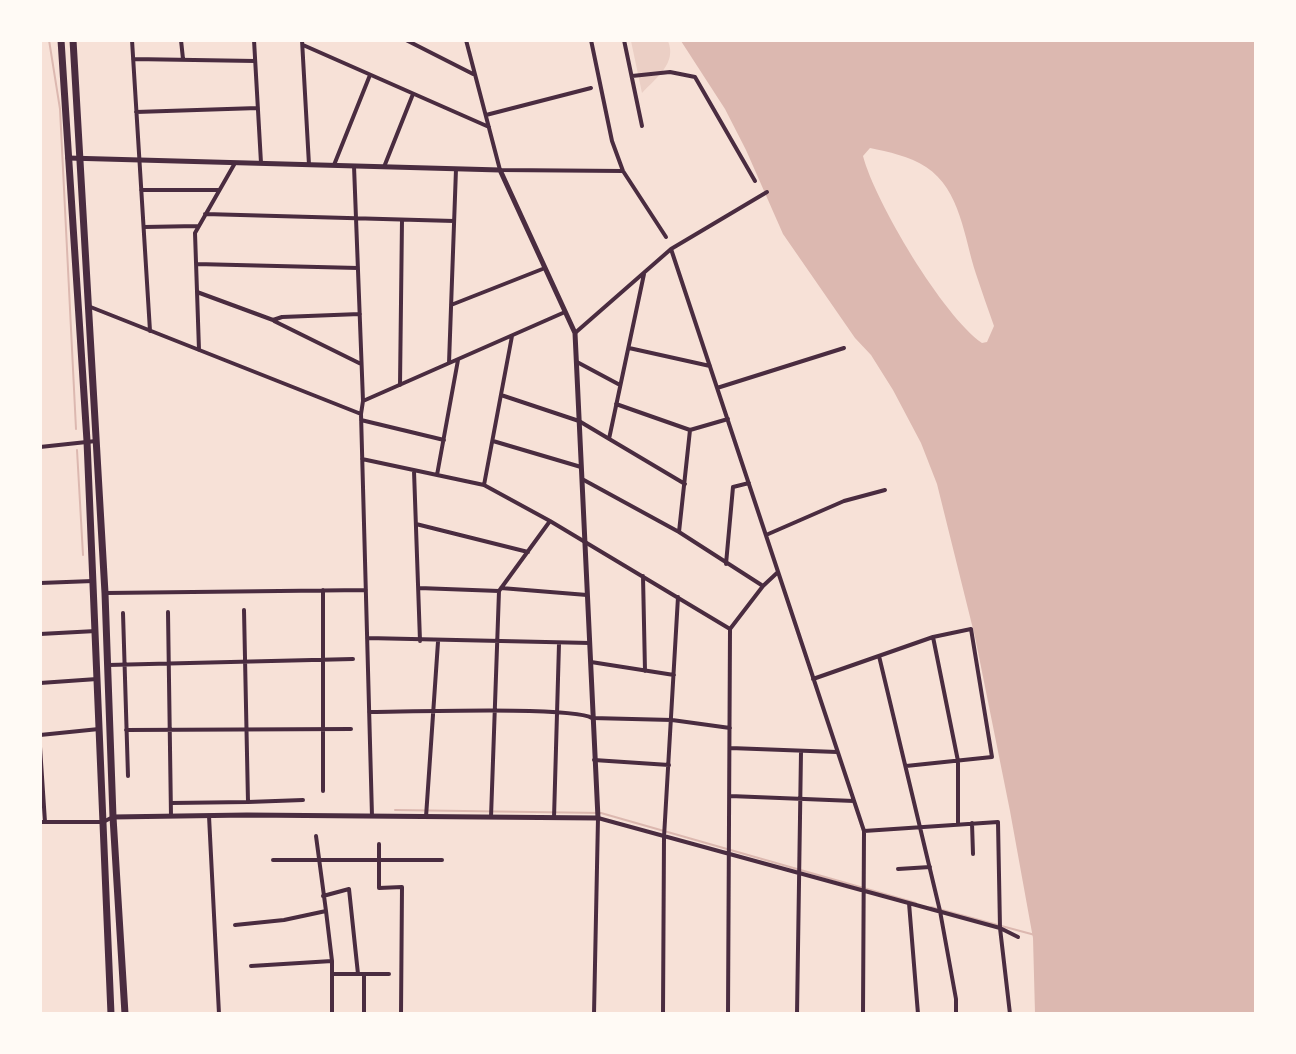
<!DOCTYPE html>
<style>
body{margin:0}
#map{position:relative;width:1296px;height:1054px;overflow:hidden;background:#f7e1d7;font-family:"Alegreya Sans",sans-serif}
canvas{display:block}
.frame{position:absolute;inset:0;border:42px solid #fffaf5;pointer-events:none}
</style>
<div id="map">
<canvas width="1296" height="1054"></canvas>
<div class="frame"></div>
</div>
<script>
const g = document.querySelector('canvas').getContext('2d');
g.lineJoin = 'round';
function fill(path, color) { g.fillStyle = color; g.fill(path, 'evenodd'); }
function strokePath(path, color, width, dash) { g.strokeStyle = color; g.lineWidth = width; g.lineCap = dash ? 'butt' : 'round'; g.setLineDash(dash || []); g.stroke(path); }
const green = new Path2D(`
 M631,41H668C677,63 657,77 642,93Z`);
const water = new Path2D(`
 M681,41H1255V1013H1035L1033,938L1010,811L975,637L937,484L921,443L893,390L871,355L855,338L783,234L746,150L725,109ZM870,148C888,152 910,156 926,167C961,190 964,238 976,274C982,292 988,309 994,326L987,342L982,343C943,316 875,202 863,156Z`);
const stream = new Path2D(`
 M49,40L60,109L76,429
 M77,450L83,555
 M395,810L601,813L916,903
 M931,907L1035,935`);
const minor = new Path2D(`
 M132,40L150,331
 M181,40L183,59
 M254,40L261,163
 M302,40L309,165
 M406,40L473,74
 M466,40L500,170L623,171
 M591,40L612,141L623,171L666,237
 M624,40L642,126
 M303,45L489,127
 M133,59L255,61
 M632,76L670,72L695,77L755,181
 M136,112L258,108
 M486,115L591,88
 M334,165L370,75
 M354,166L363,401L361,414L372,816
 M384,167L413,94
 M141,190H219
 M205,214L454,221
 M144,227L198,226
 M671,249L864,831L863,1014
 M196,264L358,268
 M197,292L273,320L282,317L360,314
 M451,305L545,268
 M88,306L361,414
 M274,321L361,364
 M575,333L671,249L767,192
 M629,348L710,366
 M199,350L195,233L235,163
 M577,362L620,385
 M449,363L456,169
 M400,385L402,220
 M717,388L844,348
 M501,395L579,421L685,484
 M363,401L565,312
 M616,404L690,430L728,419
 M361,420L444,440
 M609,439L644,274
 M493,441L581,467
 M40,447L96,441
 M362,459L484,485L550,521L730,629
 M414,471L420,641
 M437,475L458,360
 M582,479L679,532L763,586
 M484,485L512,336
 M416,524L528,552
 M679,532L690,430
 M766,535L844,501L885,490
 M726,564L733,487L749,483
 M643,576L645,671
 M40,583L93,581
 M419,588L499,591
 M501,588L587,595
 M323,590V791
 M106,593L366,590
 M168,612L171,816
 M123,613L128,776
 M40,634L96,631
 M933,637L958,761V824
 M367,638L590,643
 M879,656L940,911L956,999V1014
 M591,662L674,675
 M108,665L353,659
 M813,679L933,637L971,629L992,757L906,766
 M40,683L97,679
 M369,712C403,712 574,706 592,718L672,720L730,728
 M126,730L351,729
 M40,735L99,729
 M40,747L45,822
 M730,748L837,752
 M594,760L669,765
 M730,796L854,801
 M248,802L303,800
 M171,803L248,802L244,610
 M209,816L219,1014
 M426,817L438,642
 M491,817L499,591L550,521
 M554,818L559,644
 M40,822H103L113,817
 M972,823L973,854
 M864,831L998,822L1000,928L1010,1014
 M379,844V888L402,887L401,1014
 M273,860H442
 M898,869L930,867
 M323,896L349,889L358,974
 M909,903L918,1014
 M326,911L332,961V1014
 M235,925L284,920L326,911L316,836
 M251,966L332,961
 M332,974H389
 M364,974V1014
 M594,1014L598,818L1000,928L1018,937
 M663,1014L664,837L678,597
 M728,1014L730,629L763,586L778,572
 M797,1014L801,752`);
const tertiary = new Path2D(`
 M68,158L500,170L575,333L598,818L247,815L113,817`);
const trunk = new Path2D(`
 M61,40L87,441L111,1014
 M73,40L105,593L113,817L125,1014`);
fill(green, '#ebcfc5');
fill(water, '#dcb8b0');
strokePath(stream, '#dcb8b0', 2);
strokePath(minor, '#4a2c40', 4);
strokePath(tertiary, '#4a2c40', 5);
strokePath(trunk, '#4a2c40', 7);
</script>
